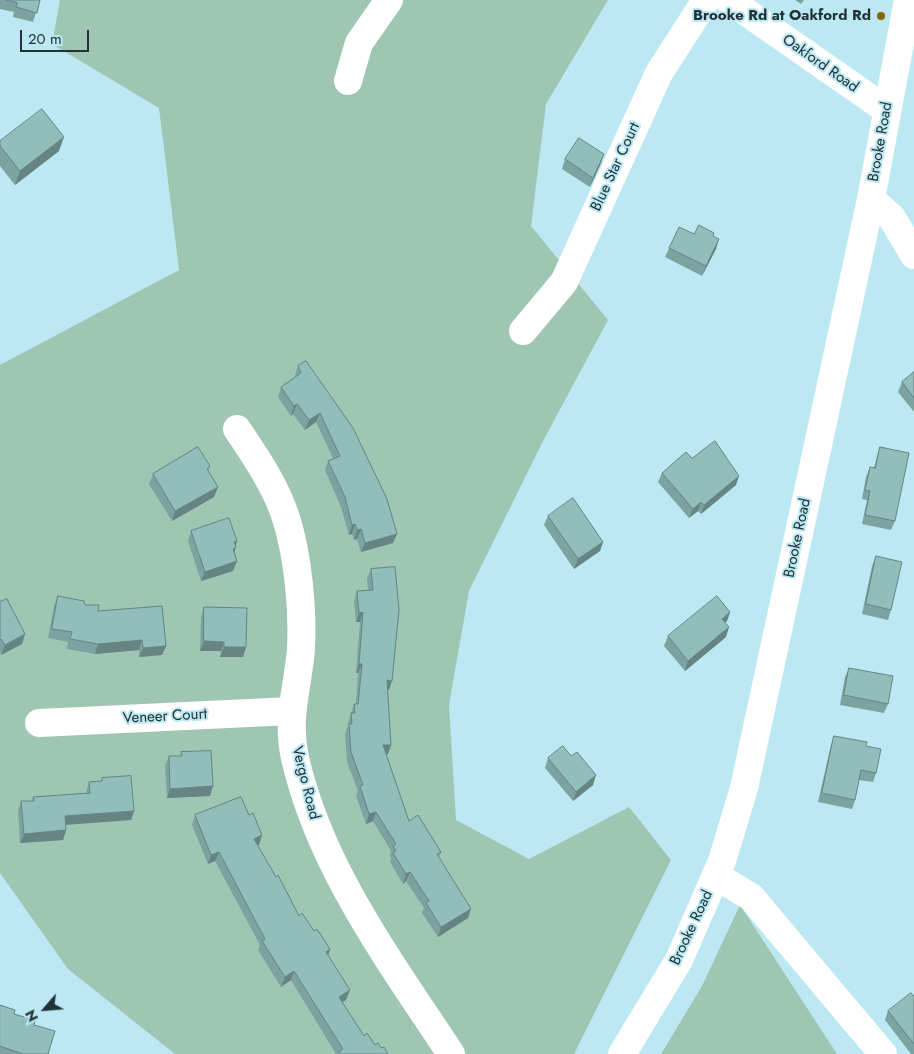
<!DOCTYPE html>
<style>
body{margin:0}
#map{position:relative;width:914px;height:1054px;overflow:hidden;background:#bce8f3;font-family:Jost,sans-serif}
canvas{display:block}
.north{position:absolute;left:20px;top:984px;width:50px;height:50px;-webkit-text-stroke:4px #bce8f3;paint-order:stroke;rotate:243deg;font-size:14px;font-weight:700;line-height:20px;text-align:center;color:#213237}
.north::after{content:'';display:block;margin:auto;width:18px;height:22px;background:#213237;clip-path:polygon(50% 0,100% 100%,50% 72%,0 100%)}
.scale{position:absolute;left:20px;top:30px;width:69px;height:22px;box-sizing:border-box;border:2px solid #213237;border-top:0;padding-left:6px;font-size:15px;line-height:18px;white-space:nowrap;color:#213237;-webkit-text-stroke:4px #bce8f3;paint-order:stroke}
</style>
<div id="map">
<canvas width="914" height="1054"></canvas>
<div class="north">N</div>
<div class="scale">20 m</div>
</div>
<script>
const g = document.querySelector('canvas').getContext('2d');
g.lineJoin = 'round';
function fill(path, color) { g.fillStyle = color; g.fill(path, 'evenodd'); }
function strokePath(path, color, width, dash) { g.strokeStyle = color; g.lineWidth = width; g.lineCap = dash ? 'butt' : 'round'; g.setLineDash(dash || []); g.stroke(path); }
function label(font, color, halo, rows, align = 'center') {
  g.font = font + ' Jost,sans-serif'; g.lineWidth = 4; g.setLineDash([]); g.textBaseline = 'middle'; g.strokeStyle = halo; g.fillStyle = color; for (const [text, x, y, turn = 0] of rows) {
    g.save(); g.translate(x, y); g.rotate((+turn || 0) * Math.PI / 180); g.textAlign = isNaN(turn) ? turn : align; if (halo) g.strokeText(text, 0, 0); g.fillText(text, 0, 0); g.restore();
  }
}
const green = new Path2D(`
 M60,0H608L546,104L531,226L608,320L542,443L469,591L449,705L456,820L529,859L629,807L671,860L574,1054H175L68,969L0,873V365L179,270L159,108L52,44Z
 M740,905L837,1054H661L702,986Z`);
const minor = new Path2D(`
 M729,0L887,110
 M348,81L359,43L389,0
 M871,199L892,218L914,255
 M523,331L564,282L659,73L706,0
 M237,429C255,456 276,486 286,518C298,556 303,609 301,649C298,687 286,718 295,758C320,868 390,961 451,1054
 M39,723L291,711
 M716,876L751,897L883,1054
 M622,1054L679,960L722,861L744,788L871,199L908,0`);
const wall = new Path2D(`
 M0,0H40L33,22L13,17L14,12L0,9Z
 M795,0H804L801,4Z
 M0,141L59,151L15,185L0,166Z
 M565,159L601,163L590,187L562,169Z
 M694,234L713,236L716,249L702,276L665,257L669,248Z
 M298,366L393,543L361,552L357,539L354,540L352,534L349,535L341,507L325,470L328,461L333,458L316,422L305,430L293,414L291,416L278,397L281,387L295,377V375Z
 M914,372V412L898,392L902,382Z
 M880,447L895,521L891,530L862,524L867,500L862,499L866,477L870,467L874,468L877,456Z
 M692,458L736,485L701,514L698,511L689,518L658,482L662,473Z
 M210,466L208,472L214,497L172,521L149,484L153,474Z
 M548,516L603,542L600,551L574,569L544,525Z
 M191,531L237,541L234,553L233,571L201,581L188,541Z
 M876,556L891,610L888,620L862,614L872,566Z
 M371,569L389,690H387L391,745L388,754H386L409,821L441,852L439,857L468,918L438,937L422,913L424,908L406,881L403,884L390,862L391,858L390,855L391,851L373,821L366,824L356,796L358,791L347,762L345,734L348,726V723L351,713L354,704H356L358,673H356L360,622H356L354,601L357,591L368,590L367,578Z
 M58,596L98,611L166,646L162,655L139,657V650L95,654L67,649L68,642L48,638L54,606Z
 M0,602L25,634L22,644L1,655L0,652Z
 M204,607L246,647L243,657H220L221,651H200L201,617Z
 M730,612L727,621L725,623L726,637L685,671L664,646L668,636Z
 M849,668L888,704L884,713L840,705L845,677Z
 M834,736L866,746L876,773L873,782L859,780L855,800L852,809L818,802L831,745Z
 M181,752L210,796L167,798L165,766L169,756H180Z
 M548,758L593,785L573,801L545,768Z
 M102,778L134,811L131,820L66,825V830L63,840L20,843L18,811L21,801H32L33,797L86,793L89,782L101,781Z
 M195,815L259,845H257L299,916L330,949L328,956L346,1000L342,1002L364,1036L375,1045L381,1048L388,1054H336L291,980L281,987L258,950L260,945L215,861L208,864L192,825Z
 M914,996V1054H911L885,1020L888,1011Z
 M0,1005L14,1014L34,1025L48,1054H0Z`);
const shadedWall = new Path2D(`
 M64,137L59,151L15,185L20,171Z
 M604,154L601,163L590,187L593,178Z
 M719,239L716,249L702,276L706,266Z
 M297,404L293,414L291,416L294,406Z
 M320,413L316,422L305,430L309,420Z
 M739,476L736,485L701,514L704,505Z
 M218,487L214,497L172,521L175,511Z
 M701,502L698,511L689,518L693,509Z
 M355,524L352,534L349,535L352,525Z
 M361,529L357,539L354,540L357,530Z
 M397,534L393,543L361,552L365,543Z
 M237,541L234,548L236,547L233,557L229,558L234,542Z
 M603,542L600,551L574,569L578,559Z
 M237,561L233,571L201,581L205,572Z
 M363,612L360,622H356L359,613Z
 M730,612L727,621L719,628L722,619Z
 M729,627L726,637L685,671L688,661Z
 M25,634L22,644L1,655L5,645Z
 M142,640L139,650L95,654L98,644Z
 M204,641L224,642L221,651H200Z
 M166,646L162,655L139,657L143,648Z
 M224,647H246L243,657H220Z
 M359,664H362L358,673H356Z
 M387,680L392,681L389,690H383Z
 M383,745H391L388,754L379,755Z
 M596,775L593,785L573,801L576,792Z
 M213,786L210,796L167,798L170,789Z
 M134,811L131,820L61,825L65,816Z
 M376,812L373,821L366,824L369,814Z
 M66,830L63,840L20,843L24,834Z
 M262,835L259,845L250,848L254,839Z
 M219,852L215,861L208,864L211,855Z
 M410,872L406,881L403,884L406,874Z
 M471,909L468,918L438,937L441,927Z
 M330,949L327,959L326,952Z
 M294,971L291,980L281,987L285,977Z
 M350,990L346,1000L335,1006L339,997Z`);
const building = new Path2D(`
 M6,0H40L37,13L16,7L17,3Z
 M42,109L64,137L20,171L0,146V141Z
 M579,138L604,154L593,178L565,159Z
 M699,225L714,233L713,236L719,239L706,266L669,248L679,227L694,234Z
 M306,361L353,428L387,499L397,534L365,543L361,529L357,530L355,524L352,525L345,497L328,461L340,456L320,413L309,420L297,404L294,406L281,387L301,373L298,366Z
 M914,372V398L902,382Z
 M715,441L739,476L704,505L701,502L693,509L662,473L686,452L692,458Z
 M198,447L210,466L207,469L218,487L175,511L153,474Z
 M880,447L909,453L895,521L865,515L870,491L865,490L870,467L875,468Z
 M573,498L603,542L578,559L548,516Z
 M229,518L237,541L234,542L236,547L233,549L237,561L205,572L191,531Z
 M876,556L902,562L891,610L866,604Z
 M395,567L399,610L392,681L387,680L391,745H383L409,821L418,815L441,852L437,854L471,909L441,927L426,903L429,901L410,872L406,874L393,853L396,851L393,846L396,844L376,812L369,814L360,786L363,785L351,752L349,724H352L351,713H355L354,704H358L362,664H359L363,612L359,613L357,591L373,590L371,569Z
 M58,596L84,601L85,605H99L98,611L162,606L166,646L143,648L142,640L98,644L70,639L72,632L52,629Z
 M717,596L730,612L722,619L729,627L688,661L668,636Z
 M7,599L25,634L5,645L1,639L0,640V602Z
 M204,607L247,608L246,647H224V642L204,641Z
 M849,668L893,676L888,704L844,695Z
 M834,736L867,742L866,746L881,749L876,773L861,770L855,800L822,793Z
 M563,746L571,756L577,752L596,775L576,792L548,758Z
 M211,751L213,786L170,789L169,756H182L181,752Z
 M131,776L134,811L65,816L66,830L24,834L21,801H34L33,797L90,793L89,782L102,781V778Z
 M241,797L249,815L253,813L262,835L254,839L276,877L278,875L299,916L302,913L314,931L317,929L330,949L326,952L350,990L339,997L364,1036L367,1033L375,1045L378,1043L381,1048L384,1047L388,1054H341L339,1052L343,1049L294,971L285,977L262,941L265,939L219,852L211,855L195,815Z
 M911,993L914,996V1044L888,1011Z
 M0,1005L15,1010L14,1014L35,1020L34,1025L55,1031L48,1054H23L0,1046Z`);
const markers = [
 [881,16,5,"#8a6403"]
];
const poiNames = [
 ["Brooke Rd at Oakford Rd",871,16]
];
const streetNames = [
 ["Oakford Road",820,64,35],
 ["Brooke Road",881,142,-80],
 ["Blue Star Court",616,167,-65],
 ["Brooke Road",798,538,-78],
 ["Veneer Court",165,717,-3],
 ["Vergo Road",305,783,76],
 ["Brooke Road",692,928,-65]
];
fill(green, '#9fc6b2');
strokePath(minor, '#fff', 28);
fill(wall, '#7da3a0');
fill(shadedWall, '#668582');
fill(building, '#91beba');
strokePath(building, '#668582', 1);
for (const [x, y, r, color] of markers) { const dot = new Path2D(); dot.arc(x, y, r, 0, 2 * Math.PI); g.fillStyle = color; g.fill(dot); strokePath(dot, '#bce8f3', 2); }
label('bold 15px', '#213237', '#bce8f3', poiNames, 'right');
label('15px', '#213237', '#bce8f3', streetNames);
</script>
